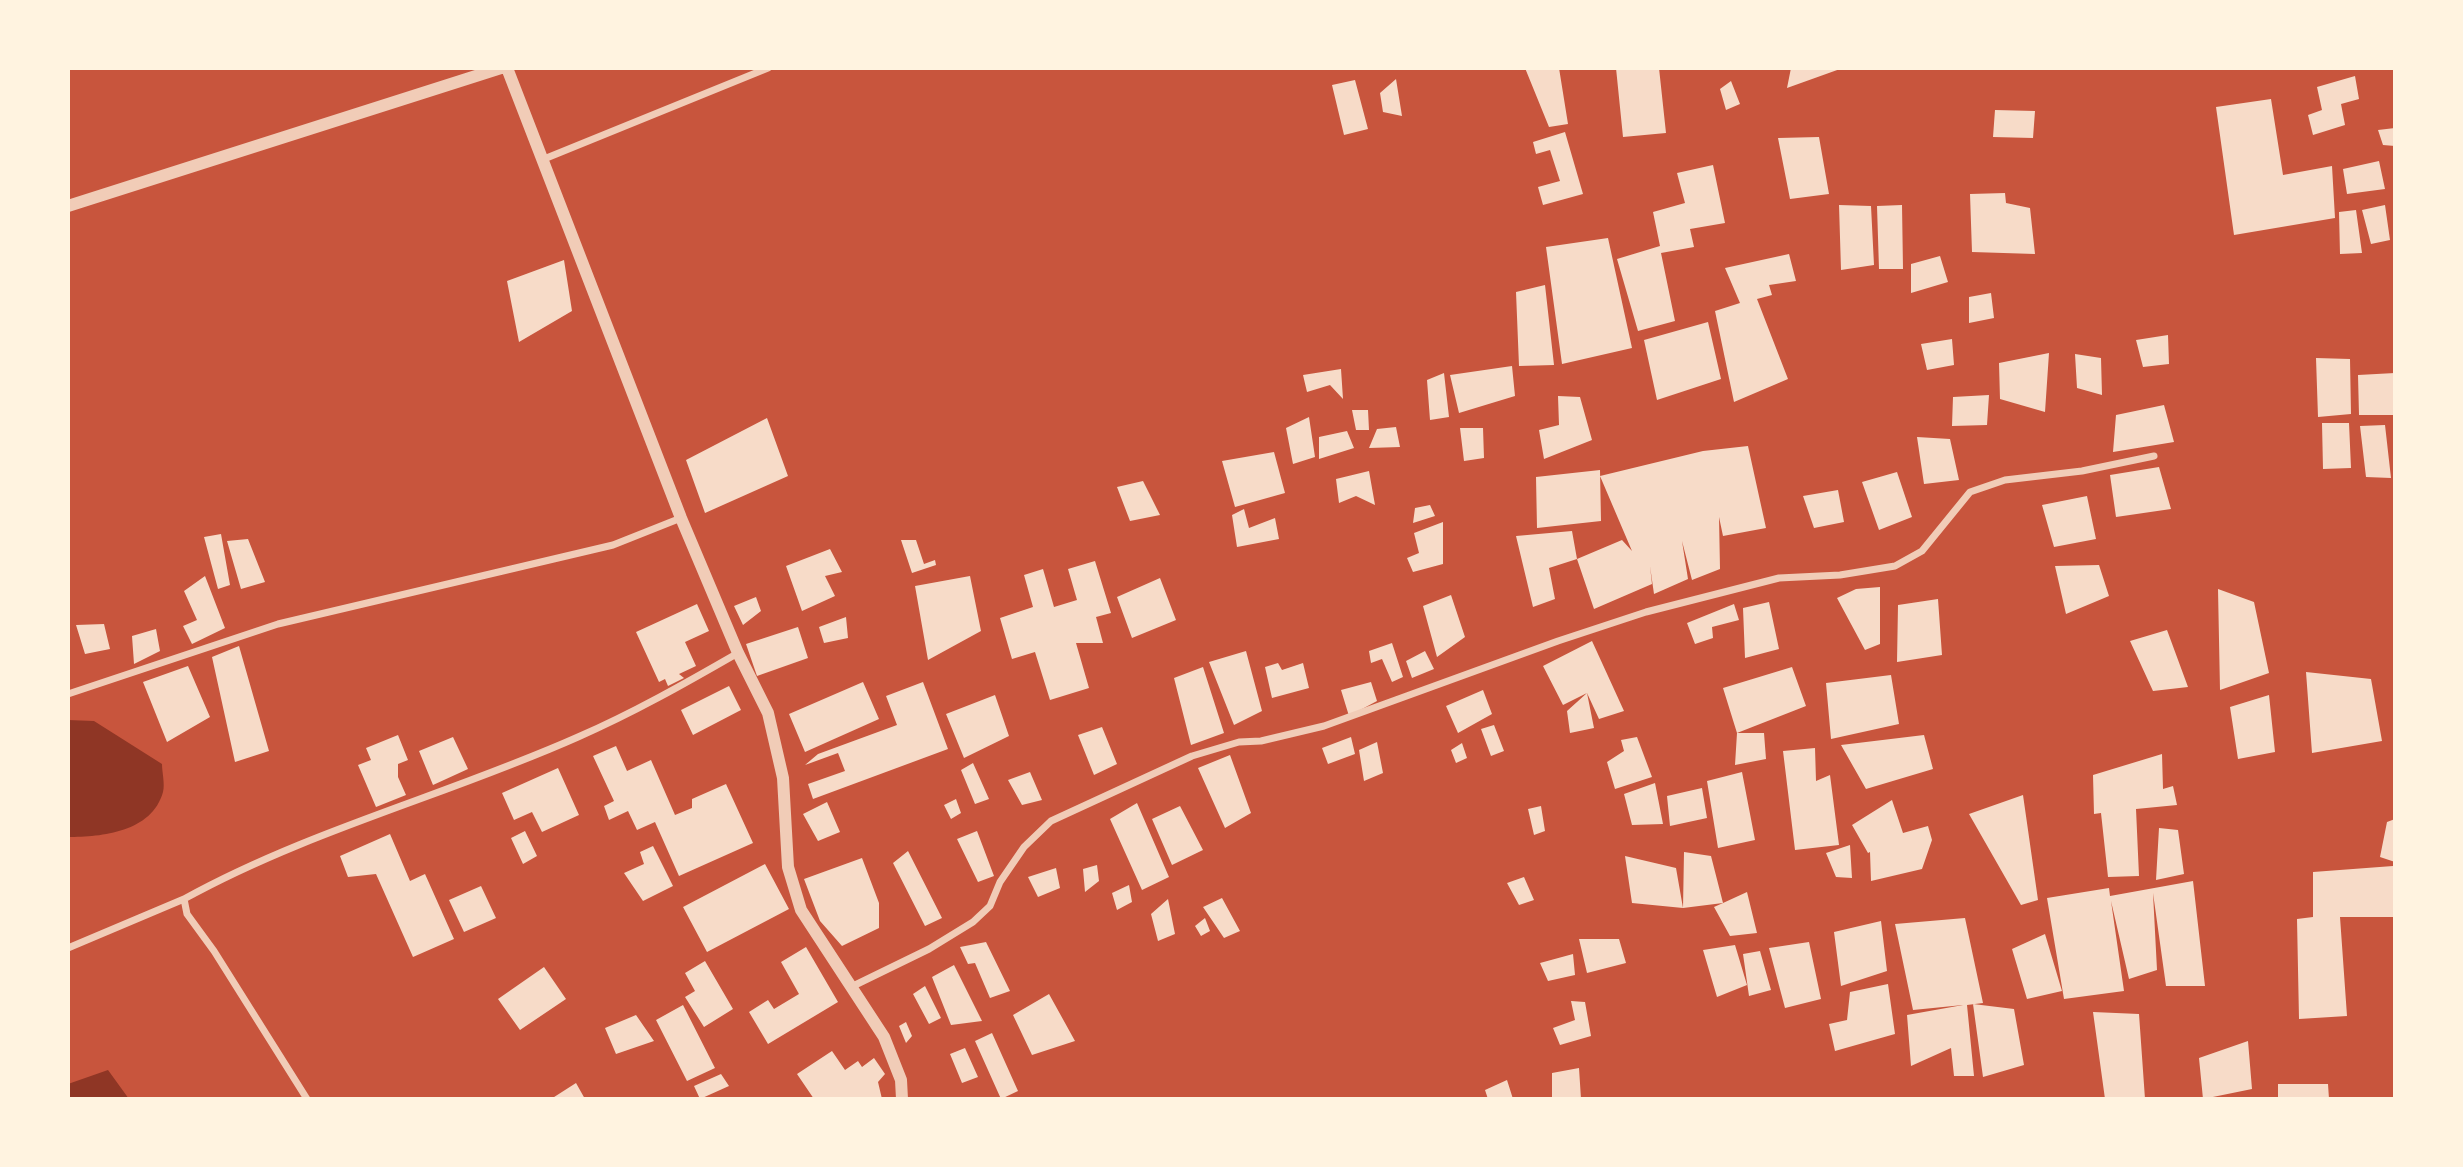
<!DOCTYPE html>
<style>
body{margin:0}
#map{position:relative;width:2463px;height:1167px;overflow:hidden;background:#c8553d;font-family:"Titillium Web",sans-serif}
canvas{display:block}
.frame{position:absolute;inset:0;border:70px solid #fff3e0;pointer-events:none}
</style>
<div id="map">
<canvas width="2463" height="1167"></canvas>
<div class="frame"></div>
</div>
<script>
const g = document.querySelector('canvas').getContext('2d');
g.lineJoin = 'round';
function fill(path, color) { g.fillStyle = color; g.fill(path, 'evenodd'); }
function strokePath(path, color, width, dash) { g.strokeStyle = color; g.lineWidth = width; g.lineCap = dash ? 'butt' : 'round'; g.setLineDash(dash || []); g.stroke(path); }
const water = new Path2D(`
 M68,720L94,721L162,764C162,772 165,784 163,792C152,832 102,837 68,837Z
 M108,1070L129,1099H68V1084Z`);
const building = new Path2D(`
 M1525,68H1559L1568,124L1549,127Z
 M1616,68H1659L1666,133L1623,137Z
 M1791,68H1840V69L1787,88Z
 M2355,76L2359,99L2341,104L2345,125L2313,135L2308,115L2322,110L2317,87Z
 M1396,79L1402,116L1383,112L1380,93Z
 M1355,80L1368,129L1344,135L1332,85Z
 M1731,81L1740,104L1726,110L1720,89Z
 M2271,99L2283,175L2332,166L2335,218L2234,235L2216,107Z
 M1995,110L2035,111L2033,138L1993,137Z
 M2395,128V146L2383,145L2378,130Z
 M1565,132L1583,194L1543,205L1538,187L1560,181L1550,150L1536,154L1533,142Z
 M1819,137L1829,194L1790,199L1778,138Z
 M2379,161L2385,189L2347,194L2343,169Z
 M1713,165L1725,223L1690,229L1694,247L1661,253L1675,321L1638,331L1617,259L1660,246L1653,212L1685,203L1677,173Z
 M2005,193L2006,203L2030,208L2035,254L1972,252L1970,194Z
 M1839,205L1871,206L1874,265L1841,270Z
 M1902,205L1903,269H1879L1877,206Z
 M2385,205L2390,240L2371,244L2362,210Z
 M2356,210L2362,253L2340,254L2339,212Z
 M1608,238L1632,348L1562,364L1546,247Z
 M1789,254L1796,281L1769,285L1772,295L1757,299L1788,379L1734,402L1715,311L1740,303L1725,268Z
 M1940,256L1948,282L1911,293V264Z
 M564,260L572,311L519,342L507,281Z
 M1545,285L1554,365L1519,366L1516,292Z
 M1991,293L1994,318L1969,323V297Z
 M1708,322L1721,379L1657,400L1644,340Z
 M2168,335L2169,364L2143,367L2136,340Z
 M1952,339L1954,365L1927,370L1921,344Z
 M2049,353L2045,412L2000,399L1999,363Z
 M2075,354L2101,358L2102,395L2077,388Z
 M2316,358L2350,359L2351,414L2318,417Z
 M1512,366L1515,396L1459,413L1450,375Z
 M1341,369L1343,399L1330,385L1307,392L1303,375Z
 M1444,373L1449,417L1430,420L1427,380Z
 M2395,373V415H2359L2358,375Z
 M1989,395L1987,425L1952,426L1953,397Z
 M1558,396L1580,397L1592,440L1544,459L1539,430L1559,425Z
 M2164,405L2174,442L2113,452L2116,415Z
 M1352,410H1368L1369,430H1356Z
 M1309,417L1315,457L1293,464L1286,428Z
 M767,418L788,476L705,513L686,460Z
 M2322,423H2349L2351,468L2323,469Z
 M2385,425L2391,478L2366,477L2360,426Z
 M1396,427L1400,447L1369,448L1377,429Z
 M1460,428H1483L1484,458L1464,461Z
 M1347,431L1354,448L1319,459V437Z
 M1917,437L1950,439L1959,480L1924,484Z
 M1748,446L1766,528L1723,536L1719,517L1720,569L1692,580L1682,541L1688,579L1654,594L1650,566L1652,584L1594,609L1577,559L1549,568L1555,599L1533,607L1516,536L1572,531L1577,559L1622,540L1632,551L1600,476L1703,451Z
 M1274,452L1285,493L1235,507L1222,461Z
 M2159,467L2171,509L2116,517L2110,475Z
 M1600,470L1601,521L1537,528L1536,477Z
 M1369,471L1375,505L1356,496L1339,503L1336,479Z
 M1897,472L1912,517L1879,530L1862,482Z
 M1143,481L1160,515L1130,521L1117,487Z
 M1838,490L1844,522L1814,528L1803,496Z
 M2087,496L2096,539L2054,547L2042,505Z
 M1430,505L1435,516L1413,523L1415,508Z
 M1244,509L1249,528L1275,518L1279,539L1237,547L1232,515Z
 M1443,522V564L1413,572L1407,558L1419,553L1414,533Z
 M221,534L230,585L218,589L204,537Z
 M248,539L265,582L241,589L227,541Z
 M901,540H916L924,564L935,560L936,565L912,573Z
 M830,549L842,572L825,576L835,596L802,611L786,566Z
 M1095,561L1111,613L1096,617L1103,643H1076L1089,688L1050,700L1035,652L1012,659L1000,618L1033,607L1024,575L1043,569L1054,607L1077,600L1068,569Z
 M2099,565L2109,596L2066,614L2055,566Z
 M205,576L225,628L192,644L183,626L197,620L184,591Z
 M970,576L981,631L928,660L915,586Z
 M1160,578L1176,620L1132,638L1117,597Z
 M1880,587V644L1865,650L1837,598L1856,589Z
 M2218,589L2254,602L2269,673L2220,690Z
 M1451,595L1465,637L1437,657L1423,606Z
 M756,597L761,611L743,625L734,606Z
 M1938,599L1942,655L1897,662L1898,605Z
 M1769,602L1779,649L1745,658L1743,608Z
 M697,604L709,631L685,642L696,666L679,674L684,678L668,686L665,679L659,682L636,632Z
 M1734,604L1739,620L1712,627L1713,638L1695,644L1687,623Z
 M846,617L848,638L824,643L819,627Z
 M104,624L110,649L85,654L76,625Z
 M798,627L808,658L757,676L746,644Z
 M156,629L160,651L134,664L132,636Z
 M2167,630L2188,687L2153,691L2130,641Z
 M1592,641L1624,711L1599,719L1587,693L1594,728L1570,733L1567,711L1587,693L1563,705L1543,666Z
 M1392,643L1403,677L1392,682L1382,659L1371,663L1369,651Z
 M239,646L269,751L235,762L212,657Z
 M1246,651L1262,711L1234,725L1209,662Z
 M1425,651L1434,669L1412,678L1406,661Z
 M1278,663L1282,670L1303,663L1309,688L1272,698L1265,667Z
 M188,666L210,717L167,742L143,682Z
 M1203,667L1224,733L1191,745L1174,678Z
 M1792,667L1806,706L1737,733L1723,688Z
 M2306,672L2371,679L2382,741L2312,753Z
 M1891,675L1899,724L1831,739L1826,683Z
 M863,682L879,719L805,752L789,714Z
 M923,682L948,749L813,799L808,784L845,771L838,753L805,765L818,754L897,725L886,696Z
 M1371,682L1377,701L1349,716L1341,690Z
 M729,686L741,710L693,735L681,710Z
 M1483,690L1492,714L1458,733L1446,706Z
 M995,695L1009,736L964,758L946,714Z
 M2269,695L2275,752L2238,759L2230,707Z
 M1494,725L1504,751L1491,756L1481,729Z
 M1102,727L1117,764L1094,775L1078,735Z
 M1737,733H1764L1766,759L1735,765Z
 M398,735L408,760L398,764V777L406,795L376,807L358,765L371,760L366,748Z
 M1924,735L1933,769L1866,789L1841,745Z
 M453,737L468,769L433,785L419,751Z
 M1351,737L1355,754L1328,764L1322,748Z
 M1637,737L1652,777L1615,789L1607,762L1624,751L1621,740Z
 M1377,742L1383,773L1364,781L1359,750Z
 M1462,743L1467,758L1456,763L1451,750Z
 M616,746L627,771L651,760L675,815L692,808V799L726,784L753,843L679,876L655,822L637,830L628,811L609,820L604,806L614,801L593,756Z
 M1815,748L1816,781L1830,775L1839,845L1795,850L1783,751Z
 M2162,754L2163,789L2173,786L2177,805L2136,809L2139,876L2108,877L2101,813L2094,814L2093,775Z
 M1230,755L1251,813L1225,828L1198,768Z
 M973,763L989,799L975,804L961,770Z
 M558,768L579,815L542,832L532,812L514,820L502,793Z
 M1030,772L1042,800L1022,805L1008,780Z
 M1742,772L1755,840L1718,848L1707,781Z
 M1655,783L1663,824L1632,825L1624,794Z
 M1702,788L1707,818L1670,826L1667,796Z
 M2023,795L2038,900L2021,905L1969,814Z
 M956,799L961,813L951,819L944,805Z
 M1892,800L1903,833L1928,826L1932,840L1922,869L1871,881L1870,852L1868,853L1852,825Z
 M827,802L840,832L818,841L803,814Z
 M1137,803L1169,877L1142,890L1110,819Z
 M1180,806L1203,850L1172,865L1152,819Z
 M1541,806L1545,831L1534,835L1528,809Z
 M2395,819V862L2380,857L2387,822Z
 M2159,828L2178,830L2184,874L2156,880Z
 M525,831L537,856L523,864L511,838Z
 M977,831L994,876L978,882L957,839Z
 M390,834L410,881L425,874L454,939L413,957L376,874L348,877L340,856Z
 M1850,845L1852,878L1836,877L1826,853Z
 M653,846L673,886L643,901L624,873L644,864L640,852Z
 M908,851L942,918L925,926L893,863Z
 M1684,852L1711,856L1723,903L1747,892L1757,933L1730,936L1714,907L1723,903L1683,908Z
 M1625,856L1676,868L1683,908L1632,903Z
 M862,858L879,903V928L842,946L820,921L804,879Z
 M765,864L789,909L707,952L683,907Z
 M1097,865L1099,881L1085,892L1083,869Z
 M2393,866L2395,917H2340L2347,1016L2299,1019L2297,919L2313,917V872Z
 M1056,868L1060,888L1038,897L1028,877Z
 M1524,877L1534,900L1519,905L1507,883Z
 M2193,881L2205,986H2166L2153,893L2157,970L2129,979L2111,901L2124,991L2064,999L2047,898L2109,888L2110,896Z
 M1129,885L1132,902L1117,910L1112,893Z
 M481,886L496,918L464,932L449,900Z
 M1222,898L1240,931L1224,938L1203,907Z
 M1168,899L1175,934L1158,941L1151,914Z
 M1205,918L1210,931L1201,936L1195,926Z
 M1965,918L1983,1003L1967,1005L1974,1076H1954L1951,1048L1911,1066L1907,1015L1963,1005L1913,1010L1895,924Z
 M1881,921L1887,971L1841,986L1834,932Z
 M2045,934L2062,991L2027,999L2012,949Z
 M1579,939H1619L1626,963L1587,973Z
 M986,942L1010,991L990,998L975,963L968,964L960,947Z
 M1809,942L1821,999L1785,1008L1769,948Z
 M1735,945L1747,985L1717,997L1703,950Z
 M806,947L838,1002L768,1044L749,1012L768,1000L774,1009L799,994L781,962Z
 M1760,951L1771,990L1749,996L1743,954Z
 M1573,954L1575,975L1548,981L1540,963Z
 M705,961L733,1009L704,1027L685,997L695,991L685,973Z
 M954,965L982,1021L951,1025L932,977Z
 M544,967L566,999L520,1030L498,999Z
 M1888,984L1895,1034L1835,1051L1829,1024L1847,1020L1850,992Z
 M925,986L941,1018L929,1024L913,994Z
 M1049,994L1075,1041L1032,1055L1013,1015Z
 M1571,1001L1585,1002L1591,1036L1560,1045L1553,1028L1575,1020Z
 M1973,1004L2014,1009L2024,1065L1983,1077Z
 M683,1005L715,1068L687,1081L656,1020Z
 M2093,1012L2139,1014L2145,1099H2105Z
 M636,1015L654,1041L616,1054L605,1028Z
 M906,1022L912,1036L906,1043L899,1026Z
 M992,1033L1018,1091L1001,1099L975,1041Z
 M2248,1041L2252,1089L2203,1099L2199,1058Z
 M965,1048L978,1077L962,1083L950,1054Z
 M832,1051L845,1070L858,1061L862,1067L874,1058L885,1074L878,1082L882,1099H814L797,1074Z
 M1579,1068L1581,1099H1552V1073Z
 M721,1074L729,1086L700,1099L694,1086Z
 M1507,1080L1513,1099H1488L1485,1090Z
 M576,1083L585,1099H551Z
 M2278,1084H2328L2329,1099H2278Z`);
const minor = new Path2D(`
 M544,159L768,68
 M68,694L278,624L613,545L681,518
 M68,948L184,899
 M851,987L929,949L973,922L990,906L1000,882L1024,847L1051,821L1192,756L1239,742L1261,741L1324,726L1558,641L1646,612L1779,578L1840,575L1895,566L1922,551L1970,492L2005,480L2082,471L2154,456
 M307,1099L214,951L187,914L184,899C309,830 448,795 578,737C633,713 686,683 738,653`);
const tertiary = new Path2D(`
 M507,68L681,518L738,653L768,713L783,778L788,867L801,910L884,1037L901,1080L902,1099
 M68,206L501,68`);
fill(water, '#8f3625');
fill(building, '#f7dbc8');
strokePath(minor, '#f1ccb7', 7);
strokePath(tertiary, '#f1ccb7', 12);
</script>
